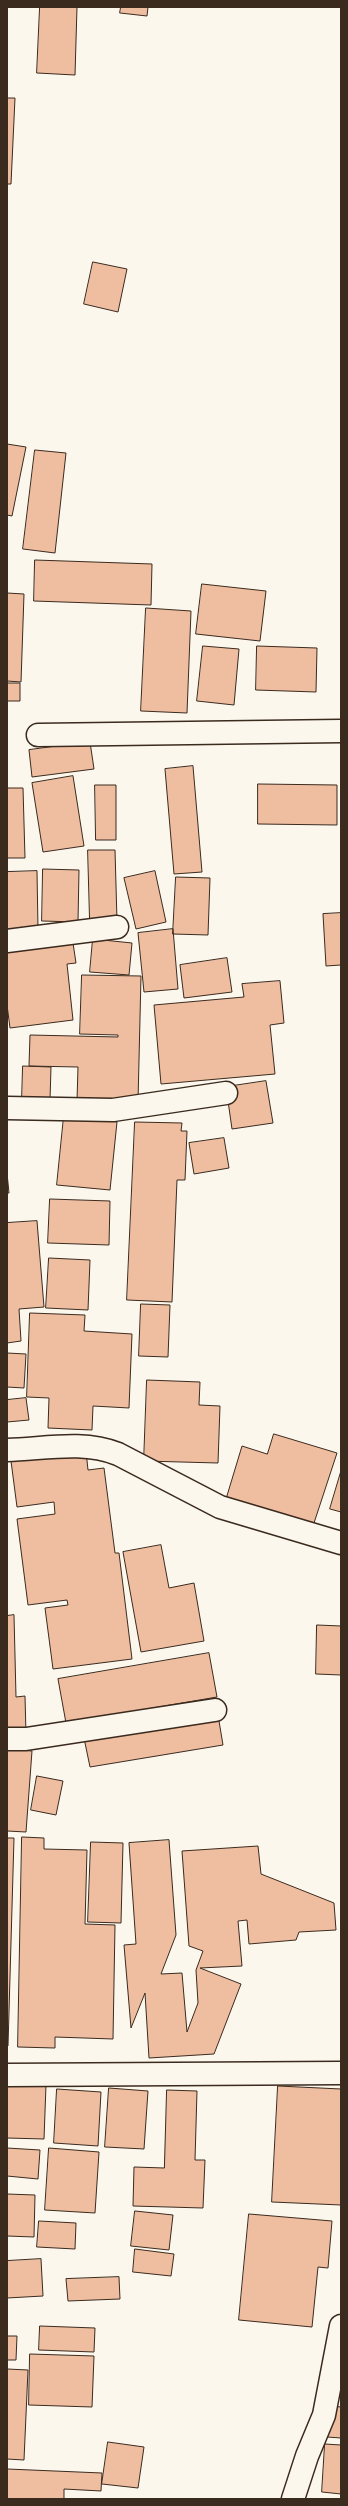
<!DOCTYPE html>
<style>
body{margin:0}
#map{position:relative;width:348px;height:2506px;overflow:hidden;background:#fbf7ec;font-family:Pangolin,sans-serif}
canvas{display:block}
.frame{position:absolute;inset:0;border:8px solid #3b2a1e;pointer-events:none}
</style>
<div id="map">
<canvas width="348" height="2506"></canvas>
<div class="frame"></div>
</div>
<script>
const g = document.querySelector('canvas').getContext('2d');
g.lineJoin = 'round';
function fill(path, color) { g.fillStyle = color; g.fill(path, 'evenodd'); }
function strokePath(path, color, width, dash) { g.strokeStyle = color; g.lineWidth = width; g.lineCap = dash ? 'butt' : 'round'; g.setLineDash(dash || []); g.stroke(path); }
const building = new Path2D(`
 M40,7H77L75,75L37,73Z
 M121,7H148L147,16L120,13Z
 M7,98H15L11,184H7Z
 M93,262L127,269L118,312L84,304Z
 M7,444L26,447L12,516L7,515Z
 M35,450L66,453L55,553L23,549Z
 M35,560L152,564L151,605L34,601Z
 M202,584L266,591L260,641L196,634Z
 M7,593L24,594L21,682L7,681Z
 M146,608L191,611L187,713L141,711Z
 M203,646L239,649L234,705L197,701Z
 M257,646L317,648L316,692L256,690Z
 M7,683H20V701H7Z
 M90,742L94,769L32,777L29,750Z
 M193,766L202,872L174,874L165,769Z
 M73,776L84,846L43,852L32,783Z
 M258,784L337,785V825L258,824Z
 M95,785H116V840H96Z
 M7,788H23L25,858H7Z
 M88,850H115L117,921H90Z
 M43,869L79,870L78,922L42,921Z
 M37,871L38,929L7,930V872Z
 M155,871L166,922L136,929L124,878Z
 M176,877L210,878L208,935L173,934Z
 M341,913V965L326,966L323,914Z
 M173,929L178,989L144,992L138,933Z
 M93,939L132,943L129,975L90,972Z
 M73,943L76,963L67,964L73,1020L10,1028L7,1005V950Z
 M227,958L232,992L184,998L180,965Z
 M82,975L141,976L138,1102L77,1101L78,1067L29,1066L30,1035L118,1037V1035L80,1034Z
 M280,981L284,1023L270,1025L275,1074L161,1084L154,1005L244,997L242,984Z
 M23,1066L51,1067L50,1100L22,1099Z
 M266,1081L273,1123L232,1129L226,1087Z
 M64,1116L117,1122L110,1190L57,1185Z
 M135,1122L182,1123L181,1131H187L185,1180H177L172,1302L127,1300Z
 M224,1138L229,1168L194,1174L189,1143Z
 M7,1173L9,1193H7Z
 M50,1199L110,1201L109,1245L48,1243Z
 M37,1221L44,1307L19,1309L21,1341L7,1343V1223Z
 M49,1258L90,1260L88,1310L46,1308Z
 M141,1304L170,1305L168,1357L139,1356Z
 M30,1313L85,1315L84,1331L132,1334L129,1408L93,1406L92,1430L48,1428L49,1398L27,1397Z
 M7,1353L26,1354L24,1388L7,1387Z
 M147,1380L200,1382L199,1405L220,1406L218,1463L144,1461Z
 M26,1398L29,1420L7,1422V1400Z
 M274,1434L337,1453L313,1526L226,1499L242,1446L267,1454Z
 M86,1451L88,1470L104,1468L115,1553H119L132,1659L53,1669L45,1608L68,1605L67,1600L28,1605L17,1519L55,1514L54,1502L17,1507L11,1461Z
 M341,1471V1512L330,1509Z
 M161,1545L169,1588L194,1583L204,1641L141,1652L123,1552Z
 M14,1615L16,1697L25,1696L26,1734H7V1616Z
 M317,1625L341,1626V1675L316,1674Z
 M209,1653L217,1697L66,1723L58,1679Z
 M218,1715L223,1745L90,1767L84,1738Z
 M7,1749L32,1751L26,1832L7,1831Z
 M37,1776L63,1781L56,1815L31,1810Z
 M22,1837L44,1838V1849L87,1850L85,1924L115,1925L113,2039L55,2037V2048L18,2047Z
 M7,1838H14L8,2046H7Z
 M169,1840L176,1935L161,1974L182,1973L187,2032L198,2003L196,1970L203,1951L189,1946L182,1851L258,1846L261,1874L334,1903L336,1930L299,1932L296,1940L249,1944L247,1920L238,1921L242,1966L200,1968L241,1984L214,2054L149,2058L145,1993L131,2028L124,1945L136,1944L129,1843Z
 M91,1842L123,1843L121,1923L88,1922Z
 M7,2084L46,2085L44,2139L7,2138Z
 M278,2086L341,2089V2205L272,2202Z
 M109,2088L148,2091L144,2149L105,2147Z
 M57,2089L101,2092L98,2146L54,2143Z
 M167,2090L197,2091L195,2160H205L203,2208L133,2206L134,2167L164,2168Z
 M7,2148L40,2150L38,2179L7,2176Z
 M49,2148L99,2152L95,2213L45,2210Z
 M7,2194L35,2195L34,2237L7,2236Z
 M135,2211L173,2215L169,2250L131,2246Z
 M249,2214L332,2221L328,2268L318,2267L312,2327L239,2320Z
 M39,2221L76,2223L75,2249L37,2247Z
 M135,2249L174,2254L171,2276L133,2272Z
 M41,2259L43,2296L7,2298V2261Z
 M119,2277L120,2299L68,2301L66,2279Z
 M40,2326L95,2328L94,2352L39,2350Z
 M7,2336H17L16,2360H7Z
 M30,2354L94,2356L92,2407L29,2405Z
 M7,2369L28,2370L24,2460L7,2459Z
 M331,2406L341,2407V2438L327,2437Z
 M108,2442L144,2447L138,2488L102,2484Z
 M325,2444L341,2445V2494L322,2492Z
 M7,2469L102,2473L101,2491L64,2489V2499H7Z`);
const minor = new Path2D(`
 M38,735L341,731
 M7,941L117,927
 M7,1108L113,1110L226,1093
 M7,1450C45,1449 82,1440 118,1454L220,1507L341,1543
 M7,1739H26L215,1710
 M7,2075L341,2073
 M293,2499L307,2456L324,2415L341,2326`);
fill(building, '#efbea0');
strokePath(building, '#3b2a1e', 1);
strokePath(minor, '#3b2a1e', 25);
strokePath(minor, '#fbf7ec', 22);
</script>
